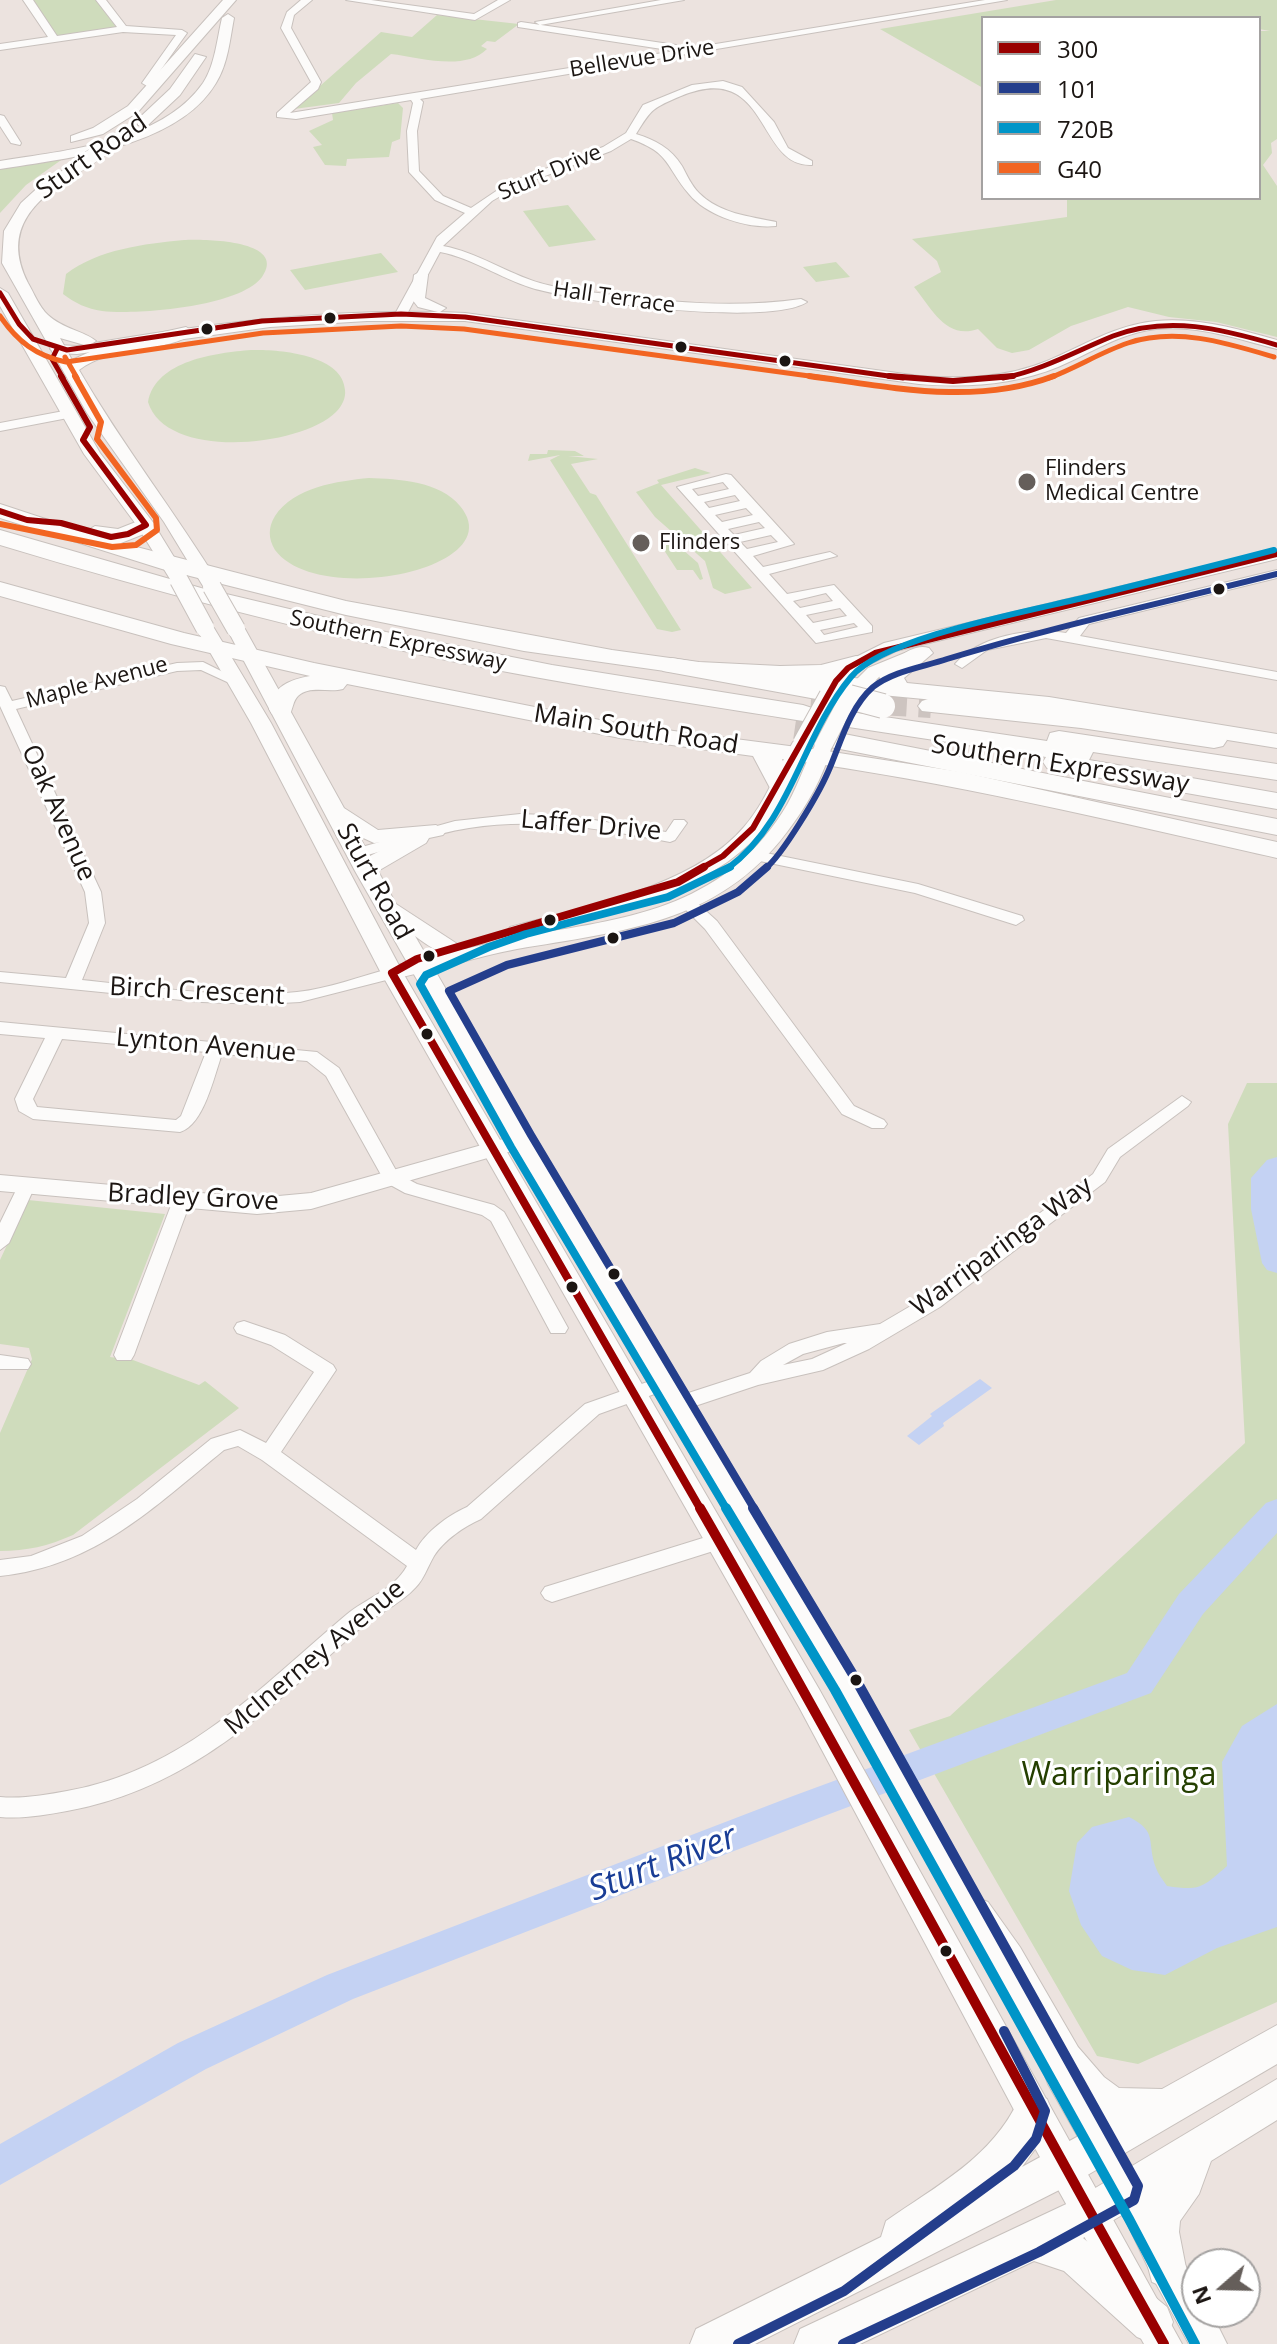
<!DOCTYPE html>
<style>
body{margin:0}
#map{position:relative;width:1277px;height:2344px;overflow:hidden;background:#ece3df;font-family:"Open Sans",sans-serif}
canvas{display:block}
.legend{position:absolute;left:981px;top:16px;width:280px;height:184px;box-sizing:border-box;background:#fff;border:2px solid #a4a2a1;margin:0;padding:10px 14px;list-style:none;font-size:24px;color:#1c1613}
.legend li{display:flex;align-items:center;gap:16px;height:40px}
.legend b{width:40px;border:2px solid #a4a2a1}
.north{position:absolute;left:1181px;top:2248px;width:80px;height:80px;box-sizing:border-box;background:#fff;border:2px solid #a4a2a1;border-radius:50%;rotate:250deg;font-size:22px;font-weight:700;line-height:32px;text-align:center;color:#1c1613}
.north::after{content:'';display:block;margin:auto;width:28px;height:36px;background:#655e5a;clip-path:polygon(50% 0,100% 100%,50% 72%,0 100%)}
</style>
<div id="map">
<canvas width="1277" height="2344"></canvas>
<ul class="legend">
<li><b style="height:10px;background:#900"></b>300</li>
<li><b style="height:10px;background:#243e8c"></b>101</li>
<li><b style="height:10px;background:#0095c8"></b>720B</li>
<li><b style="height:10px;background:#f26522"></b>G40</li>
</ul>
<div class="north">N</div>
</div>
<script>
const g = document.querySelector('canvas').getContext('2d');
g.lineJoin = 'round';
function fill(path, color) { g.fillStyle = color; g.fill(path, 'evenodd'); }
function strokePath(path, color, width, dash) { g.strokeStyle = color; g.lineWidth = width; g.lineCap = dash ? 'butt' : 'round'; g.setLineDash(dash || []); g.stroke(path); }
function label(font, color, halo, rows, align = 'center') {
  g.font = font + ' "Open Sans",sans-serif'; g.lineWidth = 6; g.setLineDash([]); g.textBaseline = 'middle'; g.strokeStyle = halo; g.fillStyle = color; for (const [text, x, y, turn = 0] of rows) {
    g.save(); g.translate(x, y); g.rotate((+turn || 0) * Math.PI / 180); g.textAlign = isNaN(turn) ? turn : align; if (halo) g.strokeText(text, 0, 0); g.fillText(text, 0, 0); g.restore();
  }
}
const green = new Path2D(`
 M32,0H96L117,28L58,37Z
 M1056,0H1277V139L1271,143L1272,153L1263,165L1277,186V337L1216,322L1169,317L1128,307L1071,326L1029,350L1012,353L997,348L978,329C946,340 932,309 914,287L941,272L937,261L912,239L1067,217V198H1259V31H1270L1259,29V18H983V88L880,29Z
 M437,15L519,24L495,42L487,41L481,46L487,49C464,72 419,57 391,54L356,83L339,103L294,109L381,32L412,37Z
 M398,103L403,108L400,139L392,142L389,157L347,159L346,166L325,165L313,147L322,145L309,131L333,120L332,113Z
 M64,158L26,185L0,213V169Z
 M568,205L596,240L549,247L523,211Z
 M184,240C200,239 289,239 262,277C240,307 136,315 102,311C87,309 75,303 63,294L66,274C99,249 144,244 184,240Z
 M381,253L398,272L305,290L290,270Z
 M836,262L850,277L816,282L803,267Z
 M251,350C277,349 343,354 345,390C346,398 342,406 336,412C301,447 166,461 148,402C156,360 216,353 251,350Z
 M548,450L575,451L584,456H568L598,459L571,464L590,493L596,495L681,630L672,632L657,629L550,460L560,455L528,461L530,454H547Z
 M695,468L711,473L661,485L752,588L725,594L713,588L705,561L655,517L636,492L659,483L657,480Z
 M369,478C398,479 440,481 460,506C513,569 318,608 275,550C268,539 268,527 275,516C294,487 338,481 369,478Z
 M674,542L698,563L703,579L700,580L693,570H677L660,544Z
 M1247,1083H1277V2002L1138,2064L1097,2056L909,1730L950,1716L1245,1443L1228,1124Z
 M28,1200L165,1214L110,1357L133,1360L199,1385L205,1381L239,1408L73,1535C48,1546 27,1551 0,1551V1433L32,1359L29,1348L0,1344V1260Z`);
const water = new Path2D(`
 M980,1379L992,1388L943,1423L944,1426L919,1445L907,1436L932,1416L930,1414Z
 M1277,1704V1927L1217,1948L1165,1975L1132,1970L1102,1956L1081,1925L1069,1891L1077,1843L1092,1827L1129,1817C1159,1832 1146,1842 1156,1868C1158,1874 1163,1880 1167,1886C1200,1891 1202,1888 1227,1866L1222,1762L1242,1726Z`);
const river = new Path2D(`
 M1277,1157V1273L1267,1270L1262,1263L1251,1209V1178L1267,1160Z
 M1277,1499V1533L1203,1614L1151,1693L819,1818L353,1999L206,2069L0,2185V2144L178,2043L327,1975L793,1796L1127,1673L1179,1594L1266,1503Z`);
const motorwayTunnel = new Path2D(`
 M811,699L931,706
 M795,727L843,734`);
const minor = new Path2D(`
 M23,0H33L57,36L117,27L96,0H106L126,26L182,30L187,33L150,85L147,86L142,83L176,35L123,32L0,50V44L48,37Z
 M301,0H312L294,15L291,28L321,82L318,89L290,113L675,51L518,27V23L521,22L676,45L681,48L679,50L985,0H1007L420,99L423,102L417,131L419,171L443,196L471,208L508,183L603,147L626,133L643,105L692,85L723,81L742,87L774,122L788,148L812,161V165C756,168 770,59 681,96C653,108 652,108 636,134C655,140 671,148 682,166C687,175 691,185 699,193C720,214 749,216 776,222V226C748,229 707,216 689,194C665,166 671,153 631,139L611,151L516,187L492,201L443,246C477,252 506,273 540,283C563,290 588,291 612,295C676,303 737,308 801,299L807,302C769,327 578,302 532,288C500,278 472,258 440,252L407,314L401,317L395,314L437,237L465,213L435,200L409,172L407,131L413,103L411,100L296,119L277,117V113L311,82L281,28L287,12Z
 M346,0H371L474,14L498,0H510L475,20Z
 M661,0H684L540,25L535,22Z
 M0,115L4,116L21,143L20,145L11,143L0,126Z
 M69,410L73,411V417L0,431V423Z
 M726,474L731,475L794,544L753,556L763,567L830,552L837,556L769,574L787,594L834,585L872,626V632L816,643L677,487ZM723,482L729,489L698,496L692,489ZM735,495L740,501L709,508L704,502ZM746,508L753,515L722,522L715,515ZM759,522L765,528L734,535L728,529ZM771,535L778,542L747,549L740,542ZM826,593L833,601L800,608L793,601ZM840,608L847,616L813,623L806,615ZM854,623L858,627L824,635L820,630Z
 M1277,570V578L1089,624L1080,636L1277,672V680L1046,638L987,650L962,668L955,664C979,636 1030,627 1066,633L1079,618Z
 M203,662L245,683L238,687L201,670L177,671L16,709L101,892L105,923L82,980C153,987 226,999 297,992C328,989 361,976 392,968L400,973L398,977L300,1002L263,1004L202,1002L0,982V972L66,978L89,923L85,892L0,706V686L5,687L12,701L177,663Z
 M520,814L570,816L666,832L674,820H684L687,823L675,840L670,842C603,829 537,817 469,828C431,834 395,848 357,858L349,853L351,850L455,821Z
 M761,852L918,884L1022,916L1024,920L1016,925L915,893L755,860L753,857L755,854Z
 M689,899L695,901L717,921L854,1106L884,1120L887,1124L884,1128H872L842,1114L705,929L683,907L681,904L683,901Z
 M0,1022L317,1052L339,1068L398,1174L417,1184L494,1205L504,1212L568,1328L565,1333H551L491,1221L482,1215L405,1193L385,1182L326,1076L307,1061L222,1054C214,1076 204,1125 180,1132L33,1119L19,1111L15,1099L45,1038L0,1034ZM62,1039L206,1052L181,1116L176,1120L37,1107L33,1099Z
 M1182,1096L1191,1102L1188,1106L1120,1157L1105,1182L940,1307L869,1349L823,1370L758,1385L680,1411L673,1408L670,1403L673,1398L750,1373L761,1361L789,1344L827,1332L880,1324L926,1297L1093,1174L1108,1149ZM844,1343H847L812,1359L783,1365L803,1354Z
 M26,1180L35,1186L9,1243L0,1250V1223L20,1182Z
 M182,1194L191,1200L134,1355L131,1360H117L114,1355L173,1200Z
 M244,1321L285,1335L333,1365L336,1370L281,1452L416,1550C426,1532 447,1516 467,1507L585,1404L667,1375L674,1377L677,1382L674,1387L599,1414L481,1519C465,1526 444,1540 434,1556C428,1566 424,1579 416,1587C399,1606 375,1614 357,1631C268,1710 189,1789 67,1811C45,1815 22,1819 0,1817V1797C22,1799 45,1795 67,1791C185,1770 258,1689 346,1615C366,1598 393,1591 407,1566L262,1460L238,1446L224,1450C153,1508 95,1566 0,1576V1560L31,1556L82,1536L137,1499L211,1439L240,1430L266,1443L314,1372L271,1345L237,1333L234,1328L237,1323Z
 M0,1355L28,1359L31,1364L28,1369H0Z
 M719,1533L726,1535L729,1541L726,1547L552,1602L545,1599L541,1593L545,1587Z`);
const tertiary = new Path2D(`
 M421,271L428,275L425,298L446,308L440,312L465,313L919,376C962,379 1006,378 1047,361C1083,346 1115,325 1156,321C1197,317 1238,329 1277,340V349C1237,339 1198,325 1156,329C1120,333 1091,353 1058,367C1014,385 967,388 919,384L465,321H367L270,327L77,354L57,353L50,349L57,345L77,346C196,325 317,309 438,312L418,307L411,298L414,275Z
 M1277,549V559L896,651L854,672L834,699H822L819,695L842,664L884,643Z
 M912,650L918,651L921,655L918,659L880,676L855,701H843L840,697L843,693L868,668Z
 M802,737L811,742C794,774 780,810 756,837C702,896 597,916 522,936C625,919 720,909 782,813C797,791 803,765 817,742H829L832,746C823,777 807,806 787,832C718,924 622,931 517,949C474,957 434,971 392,979L382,973L385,968L516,937L507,931L510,927C584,907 693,887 744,827C765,803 777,770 793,742Z
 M521,1134L529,1136L532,1141L529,1146L311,1209L257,1214L0,1191V1175L257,1198L311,1193Z`);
const secondary = new Path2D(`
 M223,0H236L138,112L103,134L71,142V136L93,128L128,106Z
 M228,14L234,18C230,39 228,64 216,83C177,148 68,158 0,169V161C66,150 161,143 203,83C215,65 217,39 222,18Z
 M195,54L206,57L180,95L148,125H138V119L170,89Z
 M75,163L80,164V170C37,199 0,227 28,283C34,293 39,307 48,315C63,329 84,331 96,341L88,346L60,338L72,360L105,345L186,327L194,332C169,354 113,344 79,370C122,445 176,513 221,587L218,591H206L164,522L87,413L2,263L4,231L21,203L44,182Z
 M0,288L8,293L100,453L152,521L188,580L185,584H173L138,527L84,454L0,306Z
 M205,622L214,628L271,723L403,973L819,1689L1182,2344H1144L1021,2123L799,1707L381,973L251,723L196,628Z
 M236,623L245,629L344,808L378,830L436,825L446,831L443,835L429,838L426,843L378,871L396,904L465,949L462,954C445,958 428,946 415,936C605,1265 805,1588 993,1918L998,1928L993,1938L982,1942L971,1938L835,1693L509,1141L355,871L227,629ZM359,836L374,843L399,841L370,856Z
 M1060,2057L1072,2062L1152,2201L1197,2288V2312H1211L1227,2344H1189L1154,2280L1128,2225L1048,2084L1044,2073L1048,2062Z`);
const primary = new Path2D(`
 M975,1897L988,1902L1020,1947L1078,2047L1104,2077L1119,2088L1162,2089L1277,2025V2064L1079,2180L755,2344H690L696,2329L881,2237L886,2221C936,2186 993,2157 1019,2099L1033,2093L1047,2099L1052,2112L1038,2145L1022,2167L1106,2121C1051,2099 1032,2034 1003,1987C989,1962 969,1940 957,1914L962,1902Z
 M1277,2079V2120L1211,2161L1199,2194L1180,2221L1179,2232L1186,2268L1180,2282L1166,2288L1152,2282L1139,2232L1146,2201L1083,2238L1167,2307L1173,2322L1167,2337L1152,2343L1137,2337L1064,2271L1034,2261L860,2344H794L800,2329L1077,2199Z`);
const trunk = new Path2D(`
 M0,504L85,532L95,526L118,529L146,518L157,525L154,530L121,543L346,601L612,650L699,662L780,666L821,665L856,656L864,658L868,663L864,668L836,676L881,681L879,676L883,671C897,660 911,643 929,648L933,653L904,678L907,683L1049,697L1277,734V748L1049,711L767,684L757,679L700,676L524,651L346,615L162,569L0,518Z
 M0,582L184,633L314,663L620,724L820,750L961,772L1277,842V858C1113,821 949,781 782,759L792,783L788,788H770L753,756L620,738L347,684L343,689C329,693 310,685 298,696C293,701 293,708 290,714H272L269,709C273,686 289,680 310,676L171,644L0,596Z`);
const motorway = new Path2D(`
 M0,530L201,588L386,632L552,665L803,705L812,708L816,713L812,718L803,721C685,702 568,685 451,661C299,630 149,590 0,545Z
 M672,658L849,689L858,692L862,697L858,702L849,705L663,671L659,666L663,661Z
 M931,698L1081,712L1214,732L1223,734L1227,740L1223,746L1214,748L1081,728L922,711L918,706L922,701Z
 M851,712L1047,741L1050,733L1059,731L1277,764V780L1093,752L1089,760L1277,793V809L1056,770L1047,768L1043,762L1046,757L842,726L838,720L842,714Z
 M839,733L1277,819V835L830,747L826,741L830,735Z`);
const tertiaryBridge = new Path2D(`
 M802,742L828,695
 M823,746L849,697`);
const secondaryBridgeFar1 = new Path2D(`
 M75,167L131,131`);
const secondaryBridge = new Path2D(`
 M179,580L205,628
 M212,587L236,629`);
const motorwayBridge = new Path2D(`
 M849,697L883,706`);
const bus1Far3 = new Path2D(`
 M0,293L19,324L33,339L67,350L262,321L401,314L465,317L903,378
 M57,349L52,359L63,378
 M1003,378C1043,370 1076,351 1113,336C1168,315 1222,329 1277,345`);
const bus1Far2 = new Path2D(`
 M889,376L953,381L1013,376
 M0,511L27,520L61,523L111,537L128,534L146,525L83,440L90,427L61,376
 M700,869L723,856L753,828L836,681L848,668L875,653L1277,554`);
const bus1Far1 = new Path2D(`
 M701,1510L392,973L417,959L678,882L704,867`);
const bus1 = new Path2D(`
 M700,1508C859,1784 1007,2066 1164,2344`);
const bus2Far2 = new Path2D(`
 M765,869C783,854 818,795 828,772C840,745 849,708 873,687C893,671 923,667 947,659C1055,626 1167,602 1277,574`);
const bus2Far1 = new Path2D(`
 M755,1510L531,1135L449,991L507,965L674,923L738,892L767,867`);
const bus2 = new Path2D(`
 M753,1508L855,1678L1138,2186L1134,2200L1039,2252L843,2344
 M738,2344L844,2291L1014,2166L1036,2139L1045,2111L1004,2031`);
const bus3Far2 = new Path2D(`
 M727,869C793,820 801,737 851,677C885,636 1036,610 1091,596C1152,581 1213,566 1274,550`);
const bus3Far1 = new Path2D(`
 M727,1510L511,1147L420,984L426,975L489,947L526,934L668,897L730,867`);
const bus3 = new Path2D(`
 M726,1508L835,1690L1129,2219L1195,2344`);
const bus4Far1 = new Path2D(`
 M0,316C17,341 36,356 66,362L263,333L401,326L464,329L824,378
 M65,357L77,378
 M1049,378C1076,368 1101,352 1128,343C1177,327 1227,343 1274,357`);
const bus4 = new Path2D(`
 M809,376C891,387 974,406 1054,376
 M0,524L112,547L136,545L157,530L156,518L97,439L101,422L75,376`);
const markers = [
 [330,318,7,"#1c1613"],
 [207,329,7,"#1c1613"],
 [681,347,7,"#1c1613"],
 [785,361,7,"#1c1613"],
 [1027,482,10,"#655e5a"],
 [641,543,10,"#655e5a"],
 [1219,589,7,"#1c1613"],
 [550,920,7,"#1c1613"],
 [613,938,7,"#1c1613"],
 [429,956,7,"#1c1613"],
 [427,1034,7,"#1c1613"],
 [614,1274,7,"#1c1613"],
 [572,1287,7,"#1c1613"],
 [856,1680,7,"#1c1613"],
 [946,1951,7,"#1c1613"]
];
const farStreetnames = [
 ["Bellevue Drive",642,59,-9],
 ["Sturt Drive",550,173,-23],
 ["Hall Terrace",614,298,8],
 ["Southern Expressway",398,641,12],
 ["Maple Avenue",97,683,-15]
];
const farPoinames = [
 ["Flinders",1045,469],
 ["Medical Centre",1045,494],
 ["Flinders",659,543]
];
const streetNames = [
 ["Sturt Road",92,157,-35],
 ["Main South Road",636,730,9],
 ["Southern Expressway",1060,765,9],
 ["Oak Avenue",58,813,66],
 ["Laffer Drive",591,826,5],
 ["Sturt Road",374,882,61],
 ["Birch Crescent",197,992,3],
 ["Lynton Avenue",206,1046,5],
 ["Bradley Grove",193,1198,3],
 ["Warriparinga Way",1002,1247,-36],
 ["McInerney Avenue",315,1658,-40]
];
const nearParknames = [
 ["Warriparinga",1119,1776]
];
const nearWaternames = [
 ["Sturt River",663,1864,-21]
];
fill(green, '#cfdcbc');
fill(water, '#c4d2f3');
fill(river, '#c4d2f3');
strokePath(motorwayTunnel, '#cdc4c0', 24, [24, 12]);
strokePath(minor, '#c8c1bd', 2);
strokePath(tertiary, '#c8c1bd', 2);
strokePath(secondary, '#c8c1bd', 2);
strokePath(primary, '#c8c1bd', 2);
strokePath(trunk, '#c8c1bd', 2);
strokePath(motorway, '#c8c1bd', 2);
fill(minor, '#fcfbfa');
fill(tertiary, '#fcfbfa');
fill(secondary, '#fcfbfa');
fill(primary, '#fcfbfa');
fill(trunk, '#fcfbfa');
fill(motorway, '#fcfbfa');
strokePath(tertiaryBridge, '#c8c1bd', 19, []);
strokePath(secondaryBridgeFar1, '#c8c1bd', 15, []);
strokePath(secondaryBridge, '#c8c1bd', 20, []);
strokePath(motorwayBridge, '#c8c1bd', 26, []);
strokePath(tertiaryBridge, '#fcfbfa', 17);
strokePath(secondaryBridgeFar1, '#fcfbfa', 14);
strokePath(secondaryBridge, '#fcfbfa', 18);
strokePath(motorwayBridge, '#fcfbfa', 24);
strokePath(bus1Far3, '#900', 5);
strokePath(bus1Far2, '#900', 6);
strokePath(bus1Far1, '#900', 8);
strokePath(bus1, '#900', 10);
strokePath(bus2Far2, '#243e8c', 6);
strokePath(bus2Far1, '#243e8c', 8);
strokePath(bus2, '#243e8c', 10);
strokePath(bus3Far2, '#0095c8', 6);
strokePath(bus3Far1, '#0095c8', 8);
strokePath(bus3, '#0095c8', 10);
strokePath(bus4Far1, '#f26522', 5);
strokePath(bus4, '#f26522', 6);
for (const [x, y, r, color] of markers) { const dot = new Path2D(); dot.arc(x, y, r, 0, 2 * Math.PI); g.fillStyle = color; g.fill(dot); strokePath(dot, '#fff', 3); }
label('22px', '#1c1613', '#fff', farStreetnames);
label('22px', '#1c1613', '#fff', farPoinames, 'left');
label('26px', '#1c1613', '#fff', streetNames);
label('32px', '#243f00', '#fff', nearParknames);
label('italic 34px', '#193d96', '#fff', nearWaternames);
</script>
